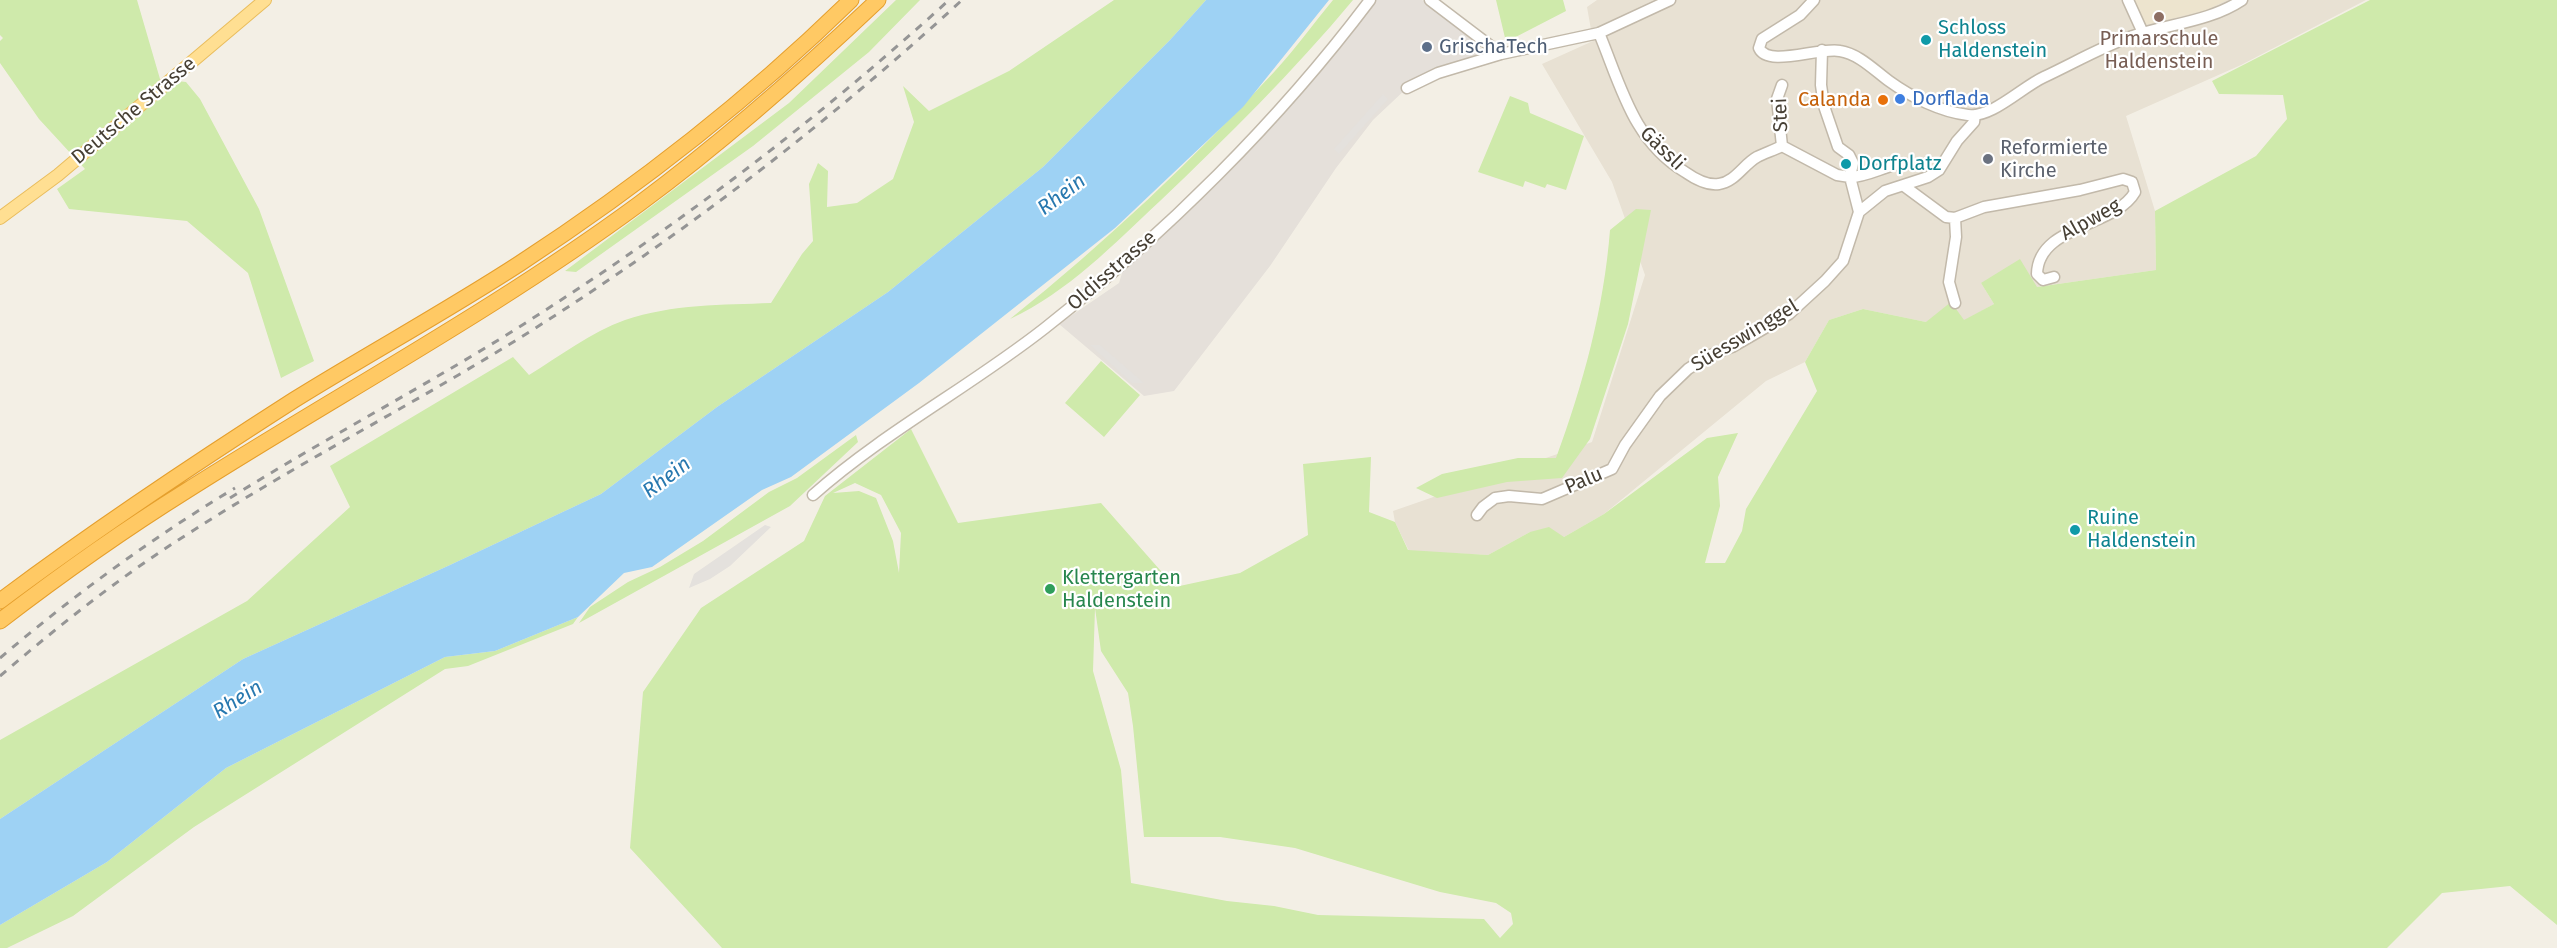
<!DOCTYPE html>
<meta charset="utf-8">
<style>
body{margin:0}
canvas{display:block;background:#f3efe5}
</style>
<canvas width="2557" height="948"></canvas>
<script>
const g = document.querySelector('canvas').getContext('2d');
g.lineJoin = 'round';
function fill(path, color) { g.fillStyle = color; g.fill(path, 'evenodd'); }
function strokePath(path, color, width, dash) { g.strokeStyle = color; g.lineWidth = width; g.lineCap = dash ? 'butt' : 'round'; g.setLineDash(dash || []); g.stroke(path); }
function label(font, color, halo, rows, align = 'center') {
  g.font = font + ' "Fira Sans",sans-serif'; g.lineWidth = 4.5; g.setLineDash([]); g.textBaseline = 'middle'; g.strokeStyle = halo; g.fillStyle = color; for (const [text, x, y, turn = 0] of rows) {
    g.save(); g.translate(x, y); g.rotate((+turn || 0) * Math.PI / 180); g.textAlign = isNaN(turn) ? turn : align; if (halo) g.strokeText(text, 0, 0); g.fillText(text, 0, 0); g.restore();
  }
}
const residential = new Path2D(`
 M1597,0H2366L2241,65L2126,116L2155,211L2156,270L2037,287L1981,283L1994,304L1964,321L1926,322L1863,309L1829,320L1805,362L1766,381L1604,514L1564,537L1530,532L1488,555L1409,551L1395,522L1393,511L1592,442L1645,275L1612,182L1542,64L1593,41L1587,7Z`);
const industrial = new Path2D(`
 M1373,0H1422L1478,40L1476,58L1407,88L1373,120L1336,168L1270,266L1174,391L1144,396L1059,324L1119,283L1124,267L1200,190Z`);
const education = new Path2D(`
 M2133,0H2227L2207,10L2145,25Z`);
const green = new Path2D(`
 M0,0H137L160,79L186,82L200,99L259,209L314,361L281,378L248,273L187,221L69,209L57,189L85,169L39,119L0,63V41L3,38L0,35Z
 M896,0H920L869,52L753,146L576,272L565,271L789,103Z
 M1114,0H1206L1170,40L1043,167L888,292L717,407L601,494L450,565L243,659L0,819V740L247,601L350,507L330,466L513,357L529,375C560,356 591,332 625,320C672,304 723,305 771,303L802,254L813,241L809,184L818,163L828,171L827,207L857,203L893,179L914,122L903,86L929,111L1009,71Z
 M1333,0H1353C1294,71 1227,137 1160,201C1114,244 1068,292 1010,319C1105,243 1193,160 1275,71C1296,48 1314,23 1333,0Z
 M1496,0H1563L1566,11L1506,42Z
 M2370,0H2557V925L2510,886L2442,893L2387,948H722L630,848L643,692L701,608L804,541L825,496L911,429L958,523L1101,503L1175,587L1240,573L1308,535L1303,464L1371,457L1369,512L1395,522L1408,550L1488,555L1530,532L1549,527L1564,537L1604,514L1707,438L1738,433L1718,477L1720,506L1705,563H1725L1742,531L1746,509L1817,391L1805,362L1829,320L1863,309L1926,322L1951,302L1964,320L1994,304L1981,283L2020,259L2037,287L2156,270L2155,211L2256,156L2287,119L2283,95L2219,94L2212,81ZM855,483L881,495L901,533L899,573L893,541L876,498L859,491L833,493ZM1095,608L1101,651L1128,693L1133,726L1144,837H1220L1295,848L1440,892L1496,903L1511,913L1513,924L1500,938L1484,919L1318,915L1274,906L1227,901L1131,883L1121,770L1093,671Z
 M1510,96L1528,103L1530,113L1584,136L1566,190L1547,184L1545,188L1525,181L1523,187L1478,172Z
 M1636,209L1651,210L1628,324L1590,439L1562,478L1507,482L1437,498L1416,488L1442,474L1518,458H1556C1583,385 1604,308 1610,230Z
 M1101,361L1140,395L1104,437L1065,403Z
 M856,435L858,442L790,506L579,623L590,607L628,582L660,567L703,541L769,492L797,478Z
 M578,617L573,624L468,666L445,669L194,827L73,916L7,948H0V925L107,862L226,768L445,657L495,651Z`);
const parking = new Path2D(`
 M1383,94L1388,99L1339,154L1334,149Z
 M1100,345L1144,383H1132L1090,345Z
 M765,525L771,527L730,566L710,579L689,588L694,574Z`);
const water = new Path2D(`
 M1206,0H1329L1243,107L1115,228L919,383L791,477L762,490L652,567L624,573L578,617L495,651L445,657L226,768L107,862L0,925V819L243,659L450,565L601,494L717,407L888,292L1043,167L1170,40Z`);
const minor = new Path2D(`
 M1430,0L1501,54
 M1814,0L1800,15L1762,39L1759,48C1768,68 1818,47 1840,51C1859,54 1874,70 1889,81C1911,97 1941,112 1968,115C1992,118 2022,87 2044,77C2072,64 2101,47 2130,37C2167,24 2209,22 2242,0
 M2128,0L2143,33
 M1599,33C1621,86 1633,141 1685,172C1695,179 1707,186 1719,184C1735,182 1744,164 1757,157C1765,153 1774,150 1782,146L1837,175L1850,177L1853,163L1849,155L1838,147L1824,106L1821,85L1822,50
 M1782,85L1777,99L1782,146
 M1407,88L1438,73L1501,54L1599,33L1670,0
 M1904,186L1946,217L1955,218L1984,207L2080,190L2123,179L2132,182L2135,192C2115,227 2038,225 2037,274L2043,280L2054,277
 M1859,212L1885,191L1928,177L1939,170L1957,141L1974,122L1975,115
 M1955,218L1956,237L1949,282L1955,303
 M813,495C884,432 970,387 1045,328C1164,235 1279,121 1370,0
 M1477,515L1483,507L1495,498L1509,496L1542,499L1612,469L1625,445L1660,396L1688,369L1708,356L1732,347L1789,314L1825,281L1843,261L1859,212L1850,177C1867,177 1882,167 1899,164`);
const major = new Path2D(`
 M0,218L58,175L265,0`);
const highway = new Path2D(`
 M0,601C95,530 194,464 294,400C368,354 445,312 519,264C637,187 750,99 851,0
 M0,621C60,575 122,531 186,491C337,395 495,310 639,204C724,141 802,72 878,0`);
const rail = new Path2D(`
 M230,498C321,441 416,391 508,334C664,236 812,125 949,0
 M0,658C74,595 152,538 235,488
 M0,676C62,623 125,573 194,530C297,464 406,408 510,344C671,244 823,128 962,0`);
const markers = [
 [2159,17,6,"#8d6e63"],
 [1926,40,6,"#0f9aa8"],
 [1427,47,6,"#5c6f8a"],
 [1900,99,6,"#3f7fe0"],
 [1883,100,6,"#e8710a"],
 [1988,159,6,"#6b7280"],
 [1846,164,6,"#0f9aa8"],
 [2075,530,6,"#0f9aa8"],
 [1050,589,6,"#2e9e5b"]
];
const cultureNames = [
 ["Schloss",1938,28],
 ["Haldenstein",1938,51],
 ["Dorfplatz",1858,164],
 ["Ruine",2087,518],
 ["Haldenstein",2087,541]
];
const educationNames = [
 ["Primarschule",2159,39],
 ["Haldenstein",2159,62]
];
const serviceNames = [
 ["GrischaTech",1439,47]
];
const shopNames = [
 ["Dorflada",1912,99]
];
const foodNames = [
 ["Calanda",1871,100]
];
const streetNames = [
 ["Deutsche Strasse",134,111,-40],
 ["Stei",1781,115,-92],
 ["Gässli",1662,149,44],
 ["Alpweg",2091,220,-29],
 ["Oldisstrasse",1112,271,-41],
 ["Süesswinggel",1745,336,-31],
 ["Palu",1584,481,-23]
];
const worshipNames = [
 ["Reformierte",2000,148],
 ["Kirche",2000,171]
];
const leisureNames = [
 ["Klettergarten",1062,578],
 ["Haldenstein",1062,601]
];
const waterNames = [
 ["Rhein",1062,195,-37],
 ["Rhein",667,478,-37],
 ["Rhein",238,700,-32]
];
fill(residential, '#e8e1d3');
fill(industrial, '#e5e0da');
fill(education, '#ede4ce');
fill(green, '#cfeaab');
fill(parking, '#e4e1dd');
fill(water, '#9ed2f4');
strokePath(minor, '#c2b9aa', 13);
strokePath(major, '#e9bd5d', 14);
strokePath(highway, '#e59f2d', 17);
strokePath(minor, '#fff', 10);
strokePath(major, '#ffdf92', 12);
strokePath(highway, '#ffc964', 15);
strokePath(rail, '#959595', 3, [8, 8]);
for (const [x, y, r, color] of markers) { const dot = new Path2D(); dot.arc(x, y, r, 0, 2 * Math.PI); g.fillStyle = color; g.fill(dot); strokePath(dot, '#fff', 2); }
label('20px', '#0d838f', '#fff', cultureNames, 'left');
label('20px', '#785e54', '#fff', educationNames);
label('20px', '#4e5e75', '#fff', serviceNames, 'left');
label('20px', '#366cbe', '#fff', shopNames, 'left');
label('20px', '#c56008', '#fff', foodNames, 'right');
label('20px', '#463f34', '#fff', streetNames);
label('20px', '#5b616d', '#fff', worshipNames, 'left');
label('20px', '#27864d', '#fff', leisureNames, 'left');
label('italic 21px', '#2778af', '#fff', waterNames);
</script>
